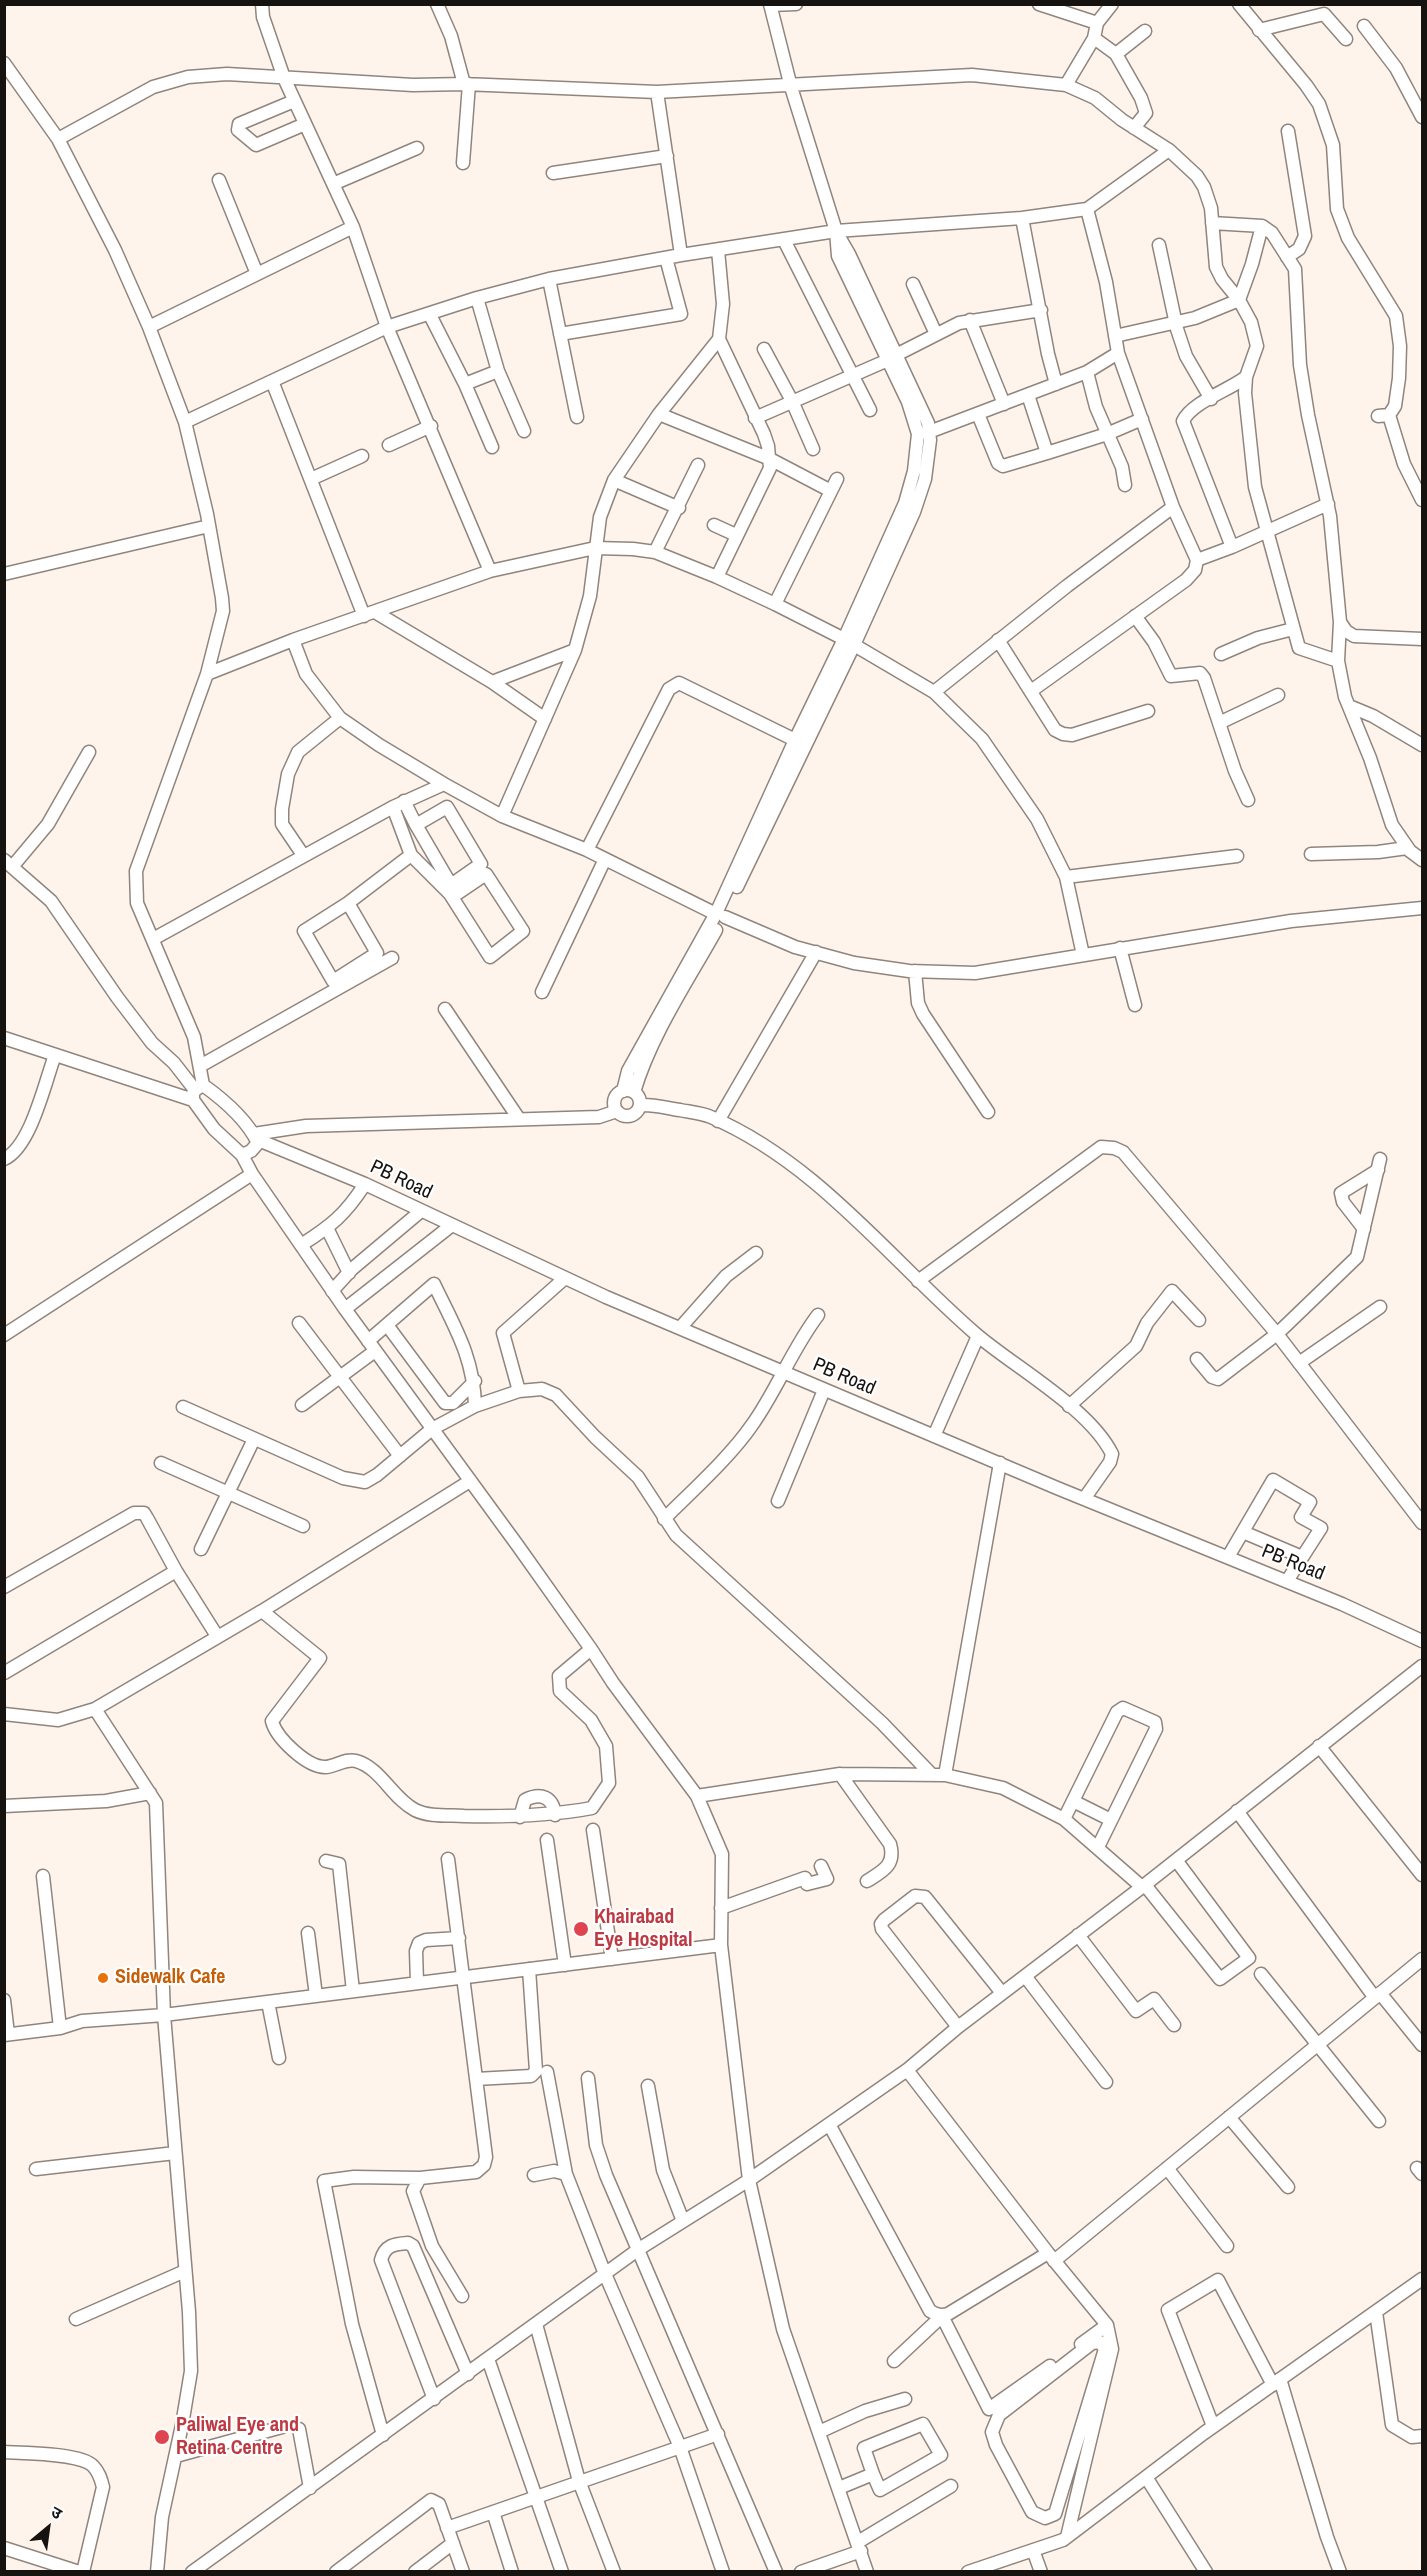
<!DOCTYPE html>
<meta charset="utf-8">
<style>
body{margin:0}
#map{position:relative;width:1427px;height:2576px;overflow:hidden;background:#fef4ec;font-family:"Archivo Narrow","Noto Sans Devanagari",sans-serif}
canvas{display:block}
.frame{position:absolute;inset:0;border:6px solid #16120f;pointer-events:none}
.north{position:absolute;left:18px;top:2498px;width:60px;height:60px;-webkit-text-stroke:4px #fff;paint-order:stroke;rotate:29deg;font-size:16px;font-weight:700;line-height:24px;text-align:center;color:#16120f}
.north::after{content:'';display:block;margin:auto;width:21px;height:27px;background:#16120f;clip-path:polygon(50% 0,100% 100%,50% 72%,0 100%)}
</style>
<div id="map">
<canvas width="1427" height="2576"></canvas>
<div class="frame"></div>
<div class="north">उ</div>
</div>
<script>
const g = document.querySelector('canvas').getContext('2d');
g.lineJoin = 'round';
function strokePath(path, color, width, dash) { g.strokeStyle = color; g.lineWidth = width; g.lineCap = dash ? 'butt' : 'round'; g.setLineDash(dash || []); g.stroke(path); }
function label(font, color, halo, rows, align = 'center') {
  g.font = font + ' "Archivo Narrow",sans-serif'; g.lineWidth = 4.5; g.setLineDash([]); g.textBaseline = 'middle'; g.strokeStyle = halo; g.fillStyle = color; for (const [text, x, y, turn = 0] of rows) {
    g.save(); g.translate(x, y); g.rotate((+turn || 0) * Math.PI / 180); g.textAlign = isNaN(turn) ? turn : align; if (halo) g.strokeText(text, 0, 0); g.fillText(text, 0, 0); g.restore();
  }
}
const minor = new Path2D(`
 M262,4L263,17L284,78L353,227L387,327L490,571
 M437,4L451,36L464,84
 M1039,4L1097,23
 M1239,4L1306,85L1319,104L1333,145L1337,209L1348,238L1396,316L1400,346L1399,378L1395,406L1389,415L1378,416
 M770,5L796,4
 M1364,26L1396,68L1422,117
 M1259,30L1324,14L1346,39
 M1094,38L1116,54L1145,31
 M1116,54L1141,98L1146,113L1134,128
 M4,63L58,139L115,250L149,327L185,422L207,514L222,598L223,611L207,674L136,871L137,903L194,1037L203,1085
 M1066,85L1094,38L1097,23L1112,4
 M657,92L681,255
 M294,101L239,124L238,130L256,145L305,124
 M58,139L153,87L188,77L227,74L413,85L464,84L657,92L972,75L1066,85L1095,98L1122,120L1169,150L1197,176L1204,187L1211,208L1216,267L1222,279L1239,300L1251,322L1257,346L1246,377L1245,393L1255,487L1299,648L1338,661L1345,697L1370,758L1392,825L1410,851L1422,860
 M463,163L469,84
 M553,173L667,156
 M219,180L257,274
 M333,184L417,148
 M1022,218L1048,354L1056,384
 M1212,223L1262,226L1272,233L1295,269L1300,365L1308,415L1330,516L1340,622L1346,631L1354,636L1422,639
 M784,240L870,410
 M1159,245L1177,329L1186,356L1211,399
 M1287,257L1299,249L1305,236L1288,131
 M549,279L577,417
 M913,284L936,334
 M477,298L498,371L524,431
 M430,315L465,384L492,447
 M970,320L1004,404
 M149,327L353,227
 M560,334L681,314L666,258
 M1115,336L1195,318L1239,300L1252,264L1262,226
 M764,349L792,401L813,449
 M896,355L959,323L1041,310
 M1087,372L1096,407L1122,467L1125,485
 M272,381L364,616
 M465,384L498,371
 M1028,395L1047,453L1107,434L1142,419
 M659,414L770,459L831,491
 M978,414L998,463L1003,466L1047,453
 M1389,415L1404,464L1422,500
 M755,418L888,360
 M185,422L387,327L477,298L549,279L681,255L836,231L1022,218L1087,209L1169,150
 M929,432L1087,372L1118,353
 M389,445L431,426
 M311,479L362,456
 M614,480L679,508
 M714,525L736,535
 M1232,547L1183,421C1192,402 1228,391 1246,377
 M655,552L698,465
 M1197,560L1232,547L1328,504
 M4,574L209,526
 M717,577L770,468L768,446L764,434L719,339
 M775,604L837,479
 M375,612L492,682L545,719
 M1135,616L1154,642L1171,676L1200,673L1204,678L1235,771L1248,800
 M293,640L306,674L340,718L379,745L444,784L502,816L587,850L714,913
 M998,640L1055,730L1063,734L1072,735L1148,711
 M1221,654L1258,638L1293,629
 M1338,661L1340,622
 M207,674L293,640L490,571L595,548L633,549L655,552L717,577L775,604L844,639L934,692L982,739L1037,819L1066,877L1083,955
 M492,682L575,650
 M1031,691L1186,580L1195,570L1197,560L1173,507L1118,353L1106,282L1087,209
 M934,692L1067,586L1173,507
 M1349,706L1373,716L1422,745
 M1219,723L1278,695
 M404,801L416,825
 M447,807L481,864L451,885L416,825Z
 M502,816L575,650L590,596L600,517L614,480L659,414L719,339L723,304L718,250
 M587,850L669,689L679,683L795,740
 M1311,854L1378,852L1407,848
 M303,855L282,824V809L288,774L298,752L340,718
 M411,855L450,894L490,957L523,931L486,874L452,897
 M4,860L51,901L117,997L152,1043L174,1063L195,1090
 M12,867L48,824L89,752
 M1066,877L1237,856
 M737,887L854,645L914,512L925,479L930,440L928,423L849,254L838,235
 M348,903L304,931L333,981L377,953L348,903L411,855L393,807
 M718,909L795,740L844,639L905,503L914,471L918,434L908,402L838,256L836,231L791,87L770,4
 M725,917L795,947L854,963L909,971L975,973L1291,921L1422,908
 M153,939L393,807L444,784
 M1120,948L1135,1005
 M915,971L918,1003L923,1014L988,1112
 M542,992L605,859
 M445,1009L519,1119
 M4,1038L193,1100
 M200,1066L392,958
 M614 1103a13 13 0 1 1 26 0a13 13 0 1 1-26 0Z
 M623,1091L628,1071L714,917
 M634,1092C651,1035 687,982 716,930
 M640,1105C654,1104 666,1108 680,1110C690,1112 702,1113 711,1117C818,1163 891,1261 977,1335C1016,1368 1090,1409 1112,1454L1110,1462L1084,1499
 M718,1121L816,952
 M254,1134L306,1126L599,1117L617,1111
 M256,1139L365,1184L606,1297L1057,1488L1342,1604L1422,1641
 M242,1155L251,1151L258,1143C247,1120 224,1100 203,1085L195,1090L193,1094V1100L214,1129L242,1155L252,1174L345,1309L518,1546L591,1649L613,1683L697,1796L722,1854L721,1945L749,2180L783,2329L867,2572
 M4,1159C31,1147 45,1082 55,1055
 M327,1228L349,1273
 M1364,1229L1343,1202L1341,1193L1378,1170
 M301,1245C331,1226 345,1215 365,1184
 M918,1281L1101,1147L1114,1148L1123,1152L1277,1334L1357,1257L1380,1159
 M332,1291L352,1269L421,1211
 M345,1309L452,1225
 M299,1323L400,1456
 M387,1325L445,1403H453L475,1381
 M680,1328L726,1276L756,1253
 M4,1335L252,1174
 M368,1341L434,1284C454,1326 474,1357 475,1406
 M1197,1359L1212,1377L1218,1379L1277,1334L1422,1523
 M1299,1363L1380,1307
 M519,1391L503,1333L565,1278
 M302,1405L375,1351
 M1069,1406L1136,1346L1147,1323L1172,1291L1199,1320
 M183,1407L343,1478L365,1482L377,1475L432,1429L475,1406L519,1391L542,1389L556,1395L595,1437L638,1477L676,1535L882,1723L931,1774
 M934,1436L978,1336
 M161,1463L303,1526
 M470,1481L262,1611L320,1658L272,1721C276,1738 307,1767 325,1767C335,1767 345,1758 356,1761C381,1768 392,1798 415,1810C429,1817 449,1815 464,1816C508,1817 549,1816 592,1808L609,1783L606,1746L591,1720L560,1691L559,1676L591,1649
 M778,1501L824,1390
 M664,1519C692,1491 730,1457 752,1425C777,1390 792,1349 818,1315
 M1243,1532L1302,1557
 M201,1549L254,1439
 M1228,1557L1273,1480L1310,1502L1301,1517L1321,1528L1287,1581
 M176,1571L217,1636
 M4,1587L134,1513H144L147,1518L176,1571L4,1673
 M4,1714L58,1720L95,1709
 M1319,1746L1422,1875
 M840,1774L890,1844C896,1865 883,1871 867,1881
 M945,1775L1000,1463
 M697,1796L840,1774L945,1775L1003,1788L1064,1819L1142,1887
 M1073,1801L1111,1820
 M4,1806L106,1801L150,1793
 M1237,1811L1375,1998
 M520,1817L525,1800C541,1792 553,1797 555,1815
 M1064,1819L1117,1712L1123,1708L1155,1722L1156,1729L1098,1847
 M593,1830L612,1959
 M547,1840L565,1965
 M448,1859L486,2157L484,2165L476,2172L420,2178L413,2191L432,2246L462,2296
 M326,1861L339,1864L353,1991
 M43,1876L60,2028
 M1145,1885L1220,1979L1249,1958L1176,1860
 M721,1908L805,1878L807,1884L827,1879L821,1866
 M308,1933L316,1996
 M1078,1935L1136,2011L1154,1999L1174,2025
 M1261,1974L1379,2121
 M1025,1976L1106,2082
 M417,1983L416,1951L419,1943L426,1940L459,1938
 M1380,1993L1422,2045
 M4,2000L8,2034
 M268,2002L279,2058
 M958,2027L882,1929L881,1924L884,1920L915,1896L925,1897L1002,1993
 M4,2035L60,2028L82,2021L164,2015L721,1945
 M907,2070L1048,2253L1107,2325L1112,2349L1067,2537
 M547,2072L566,2174
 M588,2078L596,2145L606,2175L776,2572
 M476,2079L531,2076L536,2071L529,1969
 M648,2086L663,2170L683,2221
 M1229,2117L1288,2187
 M829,2124L930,2311C937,2315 941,2316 948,2314L1048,2253
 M1167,2168L1227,2246
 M1417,2168L1422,2174
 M36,2169L175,2153
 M534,2175L554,2171L566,2174L605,2274L680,2447L723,2572
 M1054,2261L1422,1959
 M1376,2312L1392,2425L1412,2437L1422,2436
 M76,2319L185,2271
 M536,2324L579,2481L614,2572
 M1100,2342L1105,2349L1055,2514L1045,2518L1032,2512L996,2445L992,2432L999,2415L1092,2343Z
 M1081,2344L1107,2325
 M488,2359L562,2572
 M894,2361L942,2316L989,2409L1050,2366
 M1280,2379L1327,2537L1340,2572
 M434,2399L381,2260C385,2245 394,2244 408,2243L413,2246L468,2374
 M1213,2426L1168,2310L1218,2280L1273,2385
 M299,2429L310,2488
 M819,2432L865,2411L905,2399
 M383,2435L352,2324L324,2181L354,2177L420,2178
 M4,2452C23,2453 81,2453 93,2466C99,2472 101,2479 103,2487L83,2572
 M176,2456L282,2427
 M1146,2477L1206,2572
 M839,2488L873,2474L864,2448L923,2424L941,2455L880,2490L873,2474
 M493,2512L512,2572
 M447,2528L718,2434
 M858,2542L951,2486
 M4,2548L79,2572
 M1033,2550L1041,2572
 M157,2572L162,2517L182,2425L191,2371L189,2312L164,2015L156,1803L95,1709L262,1611
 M192,2572L639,2249L749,2180L907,2070L958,2027L1142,1887L1422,1666
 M336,2572L431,2500L439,2504L463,2572
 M415,2572L453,2543
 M801,2572L861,2551
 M968,2572L1063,2540L1204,2433L1422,2279`);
const markers = [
 [581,1929,8,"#e0444e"],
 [103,1978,6,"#e8710a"],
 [162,2437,8,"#e0444e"]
];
const streetNames = [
 ["PB Road",401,1180,25],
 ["PB Road",844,1377,23],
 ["PB Road",1293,1563,22]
];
const healthNames = [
 ["Khairabad",594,1918],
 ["Eye Hospital",594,1941],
 ["Paliwal Eye and",176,2426],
 ["Retina Centre",176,2449]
];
const foodNames = [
 ["Sidewalk Cafe",115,1978]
];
strokePath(minor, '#90857d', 15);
strokePath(minor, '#fff', 12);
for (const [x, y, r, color] of markers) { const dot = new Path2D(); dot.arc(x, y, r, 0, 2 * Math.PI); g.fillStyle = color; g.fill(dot); strokePath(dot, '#fff', 2); }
label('20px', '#16120f', '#fff', streetNames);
label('bold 20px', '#be3a42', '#fff', healthNames, 'left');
label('bold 20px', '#c56008', '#fff', foodNames, 'left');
</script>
